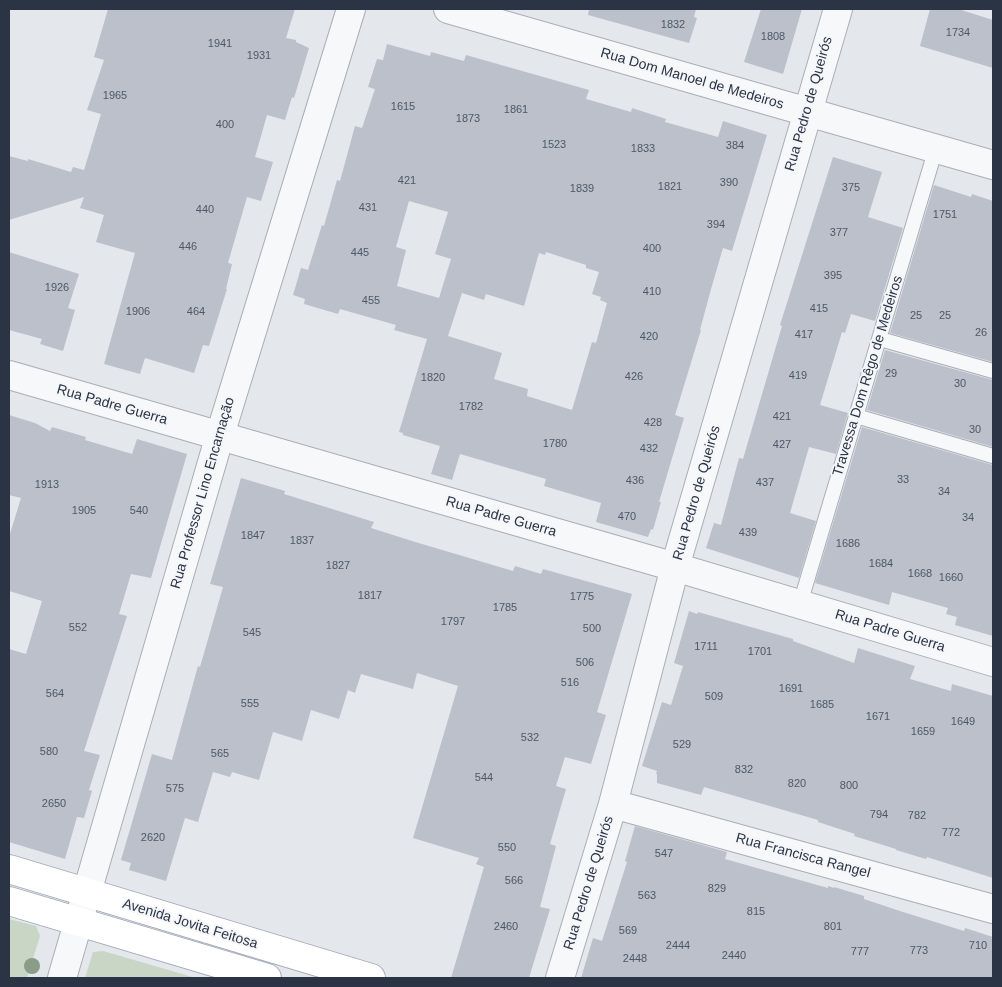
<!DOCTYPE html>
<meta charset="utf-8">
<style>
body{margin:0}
#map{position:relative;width:1002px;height:987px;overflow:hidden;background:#e4e7ec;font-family:Arial,sans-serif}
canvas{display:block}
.frame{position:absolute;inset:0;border:10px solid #2b3445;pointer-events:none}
</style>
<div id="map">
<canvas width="1002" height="987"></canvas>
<div class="frame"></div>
</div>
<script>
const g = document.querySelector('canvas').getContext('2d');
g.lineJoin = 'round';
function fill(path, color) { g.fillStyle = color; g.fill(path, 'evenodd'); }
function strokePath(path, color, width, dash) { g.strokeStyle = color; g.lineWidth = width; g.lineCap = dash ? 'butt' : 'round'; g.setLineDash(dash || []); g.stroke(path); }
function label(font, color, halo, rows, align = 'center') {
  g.font = font + ' Arial,sans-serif'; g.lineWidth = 4; g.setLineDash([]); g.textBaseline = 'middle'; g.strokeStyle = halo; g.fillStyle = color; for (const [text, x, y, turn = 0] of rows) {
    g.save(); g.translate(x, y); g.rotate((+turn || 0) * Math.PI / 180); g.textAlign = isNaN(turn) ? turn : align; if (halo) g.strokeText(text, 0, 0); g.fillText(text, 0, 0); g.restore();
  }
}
const green = new Path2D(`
 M9,919L36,926L40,936L27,978H9Z
 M103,951L196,978H85L93,952Z`);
const building = new Path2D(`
 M108,9H295L286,38L296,40V42L309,48L294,98L292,97L285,120L267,115L255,157L273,162L261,201L247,197L228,263L232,264L226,289H227L209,346L203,345L194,373L145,358L140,374L104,364L135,253L96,242L104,215L80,208L84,197L9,220V156L28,161V159L71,172L73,167L84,170L101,114L87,110L104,60L94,57Z
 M589,9H696L694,17L697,18L689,43L588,15Z
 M761,9H802L783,74L744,62Z
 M930,9H958L993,20V68L920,46Z
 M387,44L430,56L431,52L464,61L466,55L589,90L586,99L631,112L632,108L666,119L665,122L718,137L723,121L767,135L732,251L723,248L711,289L700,330H701L675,415L684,418L659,502H661L653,530L651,529L648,537L596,522L601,503L544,486L546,479L460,454L452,480L431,474L440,446L403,435V433L399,432L427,339L394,330L396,325L340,309L338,314L304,304L305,299L293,295L301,268L308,270L322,225L324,226L337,180L340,181L355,126L362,128L375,89L368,87L377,59L383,60ZM409,201L448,212L435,254L451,259L439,298L397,286L406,250L396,247ZM546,252L586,265V268L599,272L592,294L601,297L600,300L607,303L596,343L592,342L572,410L527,396L528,389L494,379L502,353L448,336L462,293L484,300L486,294L524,306L539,253L545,255Z
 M833,157L882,172L868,217L903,228L875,321L851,314L845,333L842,332L820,405L848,413L836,454L809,447L790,513L816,521L799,578L706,548L714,523L721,525L739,458L743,459L782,326L780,325Z
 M934,185L971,197L972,194L993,201V362L890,333Z
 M9,252L79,274L68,308L75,310L63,351L40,344L42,339L9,330Z
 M885,350L993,380V447L867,410Z
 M9,415L35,423L50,431L52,427L86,437L85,440L132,454L137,439L187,454L151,578L131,574L119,614L127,616L84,751L100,755L89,790L92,791L84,818L77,817L65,859L9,842V649L26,654L42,601L9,591V537L21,498L9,495Z
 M862,427L993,465V636L955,625L957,617L946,614L948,608L892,592L889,605L815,583Z
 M241,478L285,491L284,494L374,522L371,528L412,541L513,571L515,566L541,574L543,569L632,594L597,712L606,715L591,764L565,757L556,786L566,789L550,844L556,846L540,907L550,909L529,978H451L484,867L476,864L479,858L413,838L458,686L417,673L413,689L361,674L355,693L348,690L339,719L311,710L302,741L273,732L259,780L232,772L230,777L213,772L198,822L185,818L166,881L129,870L131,863L121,860L152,754L172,760L198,666L200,667L223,587L210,584Z
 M689,611L697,614L698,612L793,639V641L854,663L858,648L915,666L910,679L951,691L952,684L993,696V878L927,857L926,859L896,850V849L854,836L855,834L818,822V820L756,802L704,787L701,795L657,783V774H656L657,771L642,766L662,702L671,705L683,666L674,663Z
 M635,826L727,852L725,859L828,888V886L834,888V887L864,896V899L903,912L964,931L965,928L993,937V978H581L593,938L602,941L627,862L625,861Z`);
const service = new Path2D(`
 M880,339L993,371
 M856,416L993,456
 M800,604L936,148`);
const minor = new Path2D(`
 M448,9L993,165
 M9,375L675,567L993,662
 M613,804L993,909
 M560,978L613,804L675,567L838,9`);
const tertiary = new Path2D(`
 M62,978L220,435L351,9`);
const primary = new Path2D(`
 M9,869L371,978
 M9,901L267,978`);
const trees = [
 [32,966]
];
const numberNames = [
 ["1832",673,25],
 ["1734",958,33],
 ["1808",773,37],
 ["1941",220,44],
 ["1931",259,56],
 ["1965",115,96],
 ["1615",403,107],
 ["1861",516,110],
 ["1873",468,119],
 ["400",225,125],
 ["1523",554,145],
 ["384",735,146],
 ["1833",643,149],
 ["421",407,181],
 ["390",729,183],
 ["1821",670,187],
 ["375",851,188],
 ["1839",582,189],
 ["431",368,208],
 ["440",205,210],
 ["1751",945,215],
 ["394",716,225],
 ["377",839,233],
 ["446",188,247],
 ["400",652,249],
 ["445",360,253],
 ["395",833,276],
 ["1926",57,288],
 ["410",652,292],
 ["455",371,301],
 ["415",819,309],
 ["1906",138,312],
 ["464",196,312],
 ["25",916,316],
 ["25",945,316],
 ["26",981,333],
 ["417",804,335],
 ["420",649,337],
 ["29",891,374],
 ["419",798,376],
 ["426",634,377],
 ["1820",433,378],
 ["30",960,384],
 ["1782",471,407],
 ["421",782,417],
 ["428",653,423],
 ["30",975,430],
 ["1780",555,444],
 ["427",782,445],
 ["432",649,449],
 ["33",903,480],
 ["436",635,481],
 ["437",765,483],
 ["1913",47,485],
 ["34",944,492],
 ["1905",84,511],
 ["540",139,511],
 ["470",627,517],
 ["34",968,518],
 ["439",748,533],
 ["1847",253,536],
 ["1837",302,541],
 ["1686",848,544],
 ["1684",881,564],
 ["1827",338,566],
 ["1668",920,574],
 ["1660",951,578],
 ["1817",370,596],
 ["1775",582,597],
 ["1785",505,608],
 ["1797",453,622],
 ["552",78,628],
 ["500",592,629],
 ["545",252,633],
 ["1711",706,647],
 ["1701",760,652],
 ["506",585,663],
 ["516",570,683],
 ["1691",791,689],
 ["564",55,694],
 ["509",714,697],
 ["555",250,704],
 ["1685",822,705],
 ["1671",878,717],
 ["1649",963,722],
 ["1659",923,732],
 ["532",530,738],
 ["529",682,745],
 ["580",49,752],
 ["565",220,754],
 ["832",744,770],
 ["544",484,778],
 ["820",797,784],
 ["800",849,786],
 ["575",175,789],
 ["2650",54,804],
 ["794",879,815],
 ["782",917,816],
 ["772",951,833],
 ["2620",153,838],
 ["550",507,848],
 ["547",664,854],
 ["566",514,881],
 ["829",717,889],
 ["563",647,896],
 ["815",756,912],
 ["2460",506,927],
 ["801",833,927],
 ["569",628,931],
 ["2444",678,946],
 ["710",978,946],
 ["773",919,951],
 ["777",860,952],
 ["2440",734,956],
 ["2448",635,959]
];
const streetNames = [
 ["Rua Dom Manoel de Medeiros",692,79,16],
 ["Rua Pedro de Queirós",809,104,-74],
 ["Travessa Dom Rêgo de Medeiros",868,376,-73],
 ["Rua Padre Guerra",112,405,16],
 ["Rua Professor Lino Encarnação",203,493,-74],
 ["Rua Pedro de Queirós",697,493,-74],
 ["Rua Padre Guerra",501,517,16],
 ["Rua Padre Guerra",890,631,17],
 ["Rua Francisca Rangel",803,856,15],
 ["Rua Pedro de Queirós",589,883,-73],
 ["Avenida Jovita Feitosa",190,924,17]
];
fill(green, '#c9d6c5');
fill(building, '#bbc0ca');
strokePath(service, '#a9aeb7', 16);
strokePath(minor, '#a9aeb7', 30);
strokePath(tertiary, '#a9aeb7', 30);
strokePath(primary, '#a3abb8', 30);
strokePath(service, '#f7f8fa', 14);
strokePath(minor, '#f7f8fa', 28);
strokePath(tertiary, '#f7f8fa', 28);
strokePath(primary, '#fff', 28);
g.fillStyle = '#899d89';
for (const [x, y] of trees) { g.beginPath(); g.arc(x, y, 8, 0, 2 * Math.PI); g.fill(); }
label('11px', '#4f5766', null, numberNames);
label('14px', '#2b3445', '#f4f6f9', streetNames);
</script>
